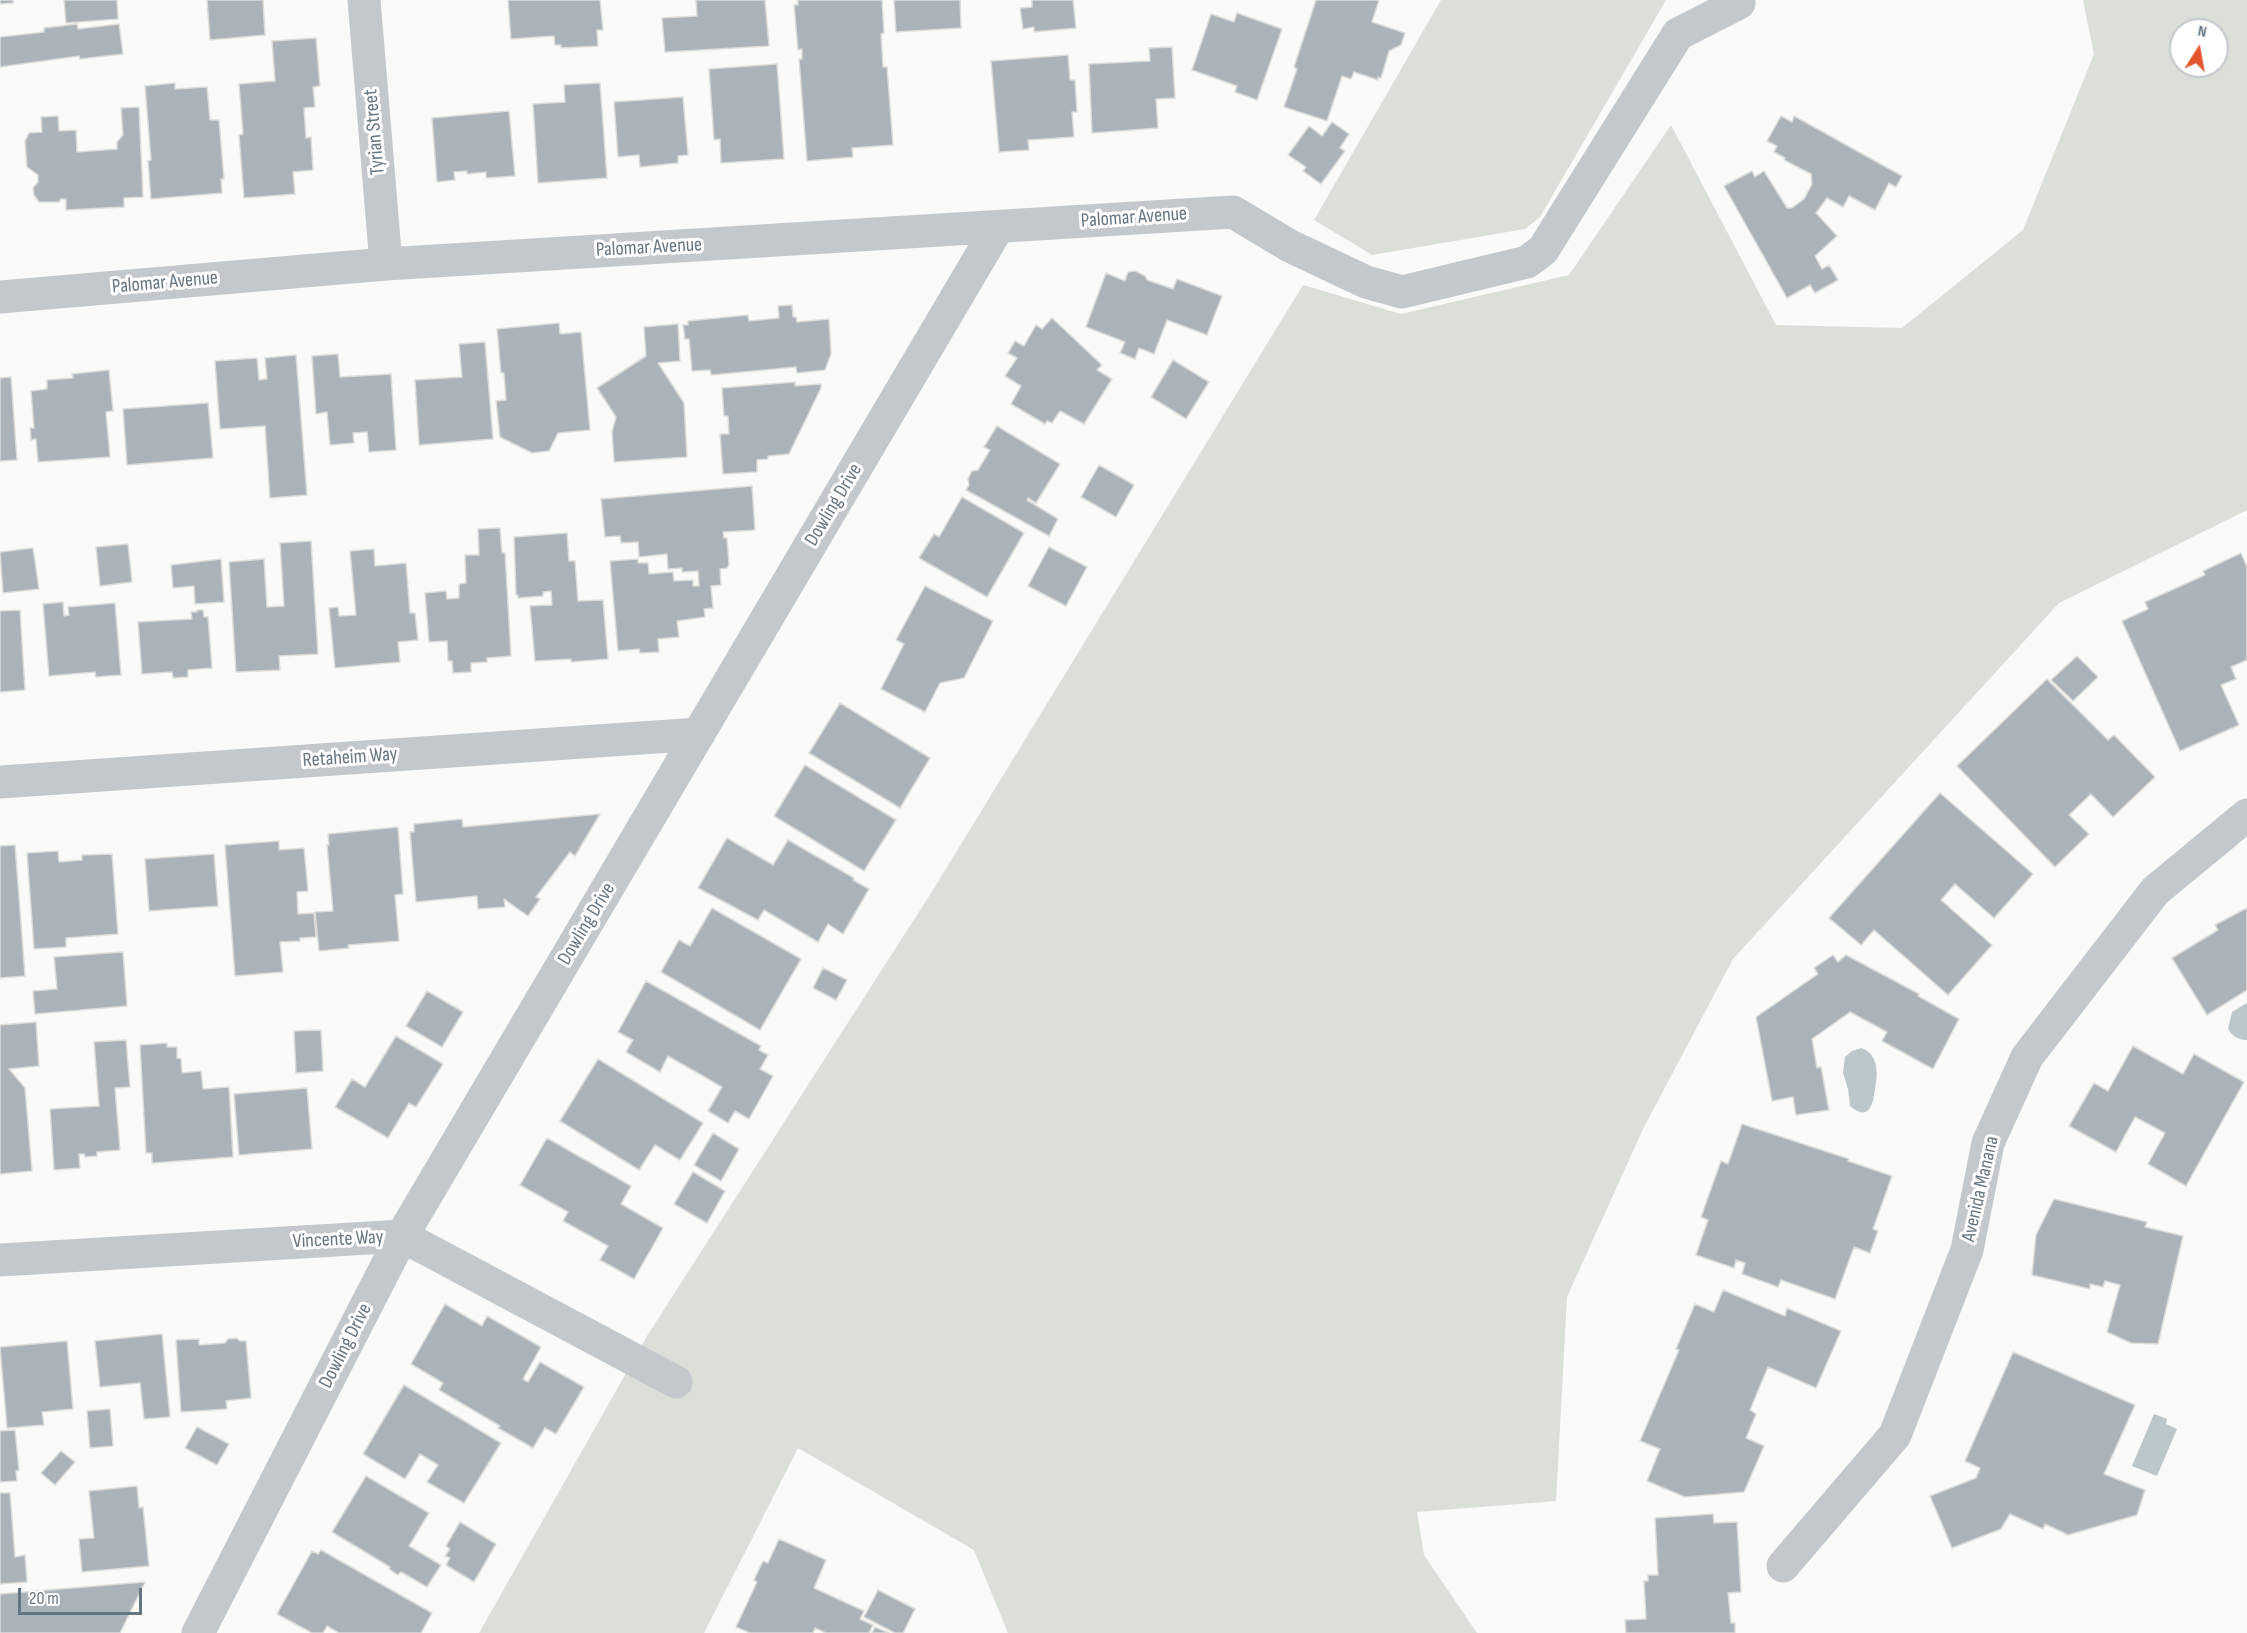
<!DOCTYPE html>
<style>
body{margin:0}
#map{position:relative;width:2247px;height:1633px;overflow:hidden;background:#fafaf8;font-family:"Sofia Sans Condensed",sans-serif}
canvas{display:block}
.north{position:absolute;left:2169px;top:18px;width:60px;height:60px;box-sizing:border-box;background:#fff;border:2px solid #c1c8cd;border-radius:50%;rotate:11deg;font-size:16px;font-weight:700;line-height:24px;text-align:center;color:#657683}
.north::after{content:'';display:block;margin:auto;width:21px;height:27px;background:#e4572e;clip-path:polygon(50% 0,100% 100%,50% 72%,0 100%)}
.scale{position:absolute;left:18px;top:1588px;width:124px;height:27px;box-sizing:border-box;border:3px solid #657683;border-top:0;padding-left:8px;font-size:18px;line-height:21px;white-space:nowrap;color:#657683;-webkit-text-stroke:4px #fff;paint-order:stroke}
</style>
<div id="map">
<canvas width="2247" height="1633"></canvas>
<div class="north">N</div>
<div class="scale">20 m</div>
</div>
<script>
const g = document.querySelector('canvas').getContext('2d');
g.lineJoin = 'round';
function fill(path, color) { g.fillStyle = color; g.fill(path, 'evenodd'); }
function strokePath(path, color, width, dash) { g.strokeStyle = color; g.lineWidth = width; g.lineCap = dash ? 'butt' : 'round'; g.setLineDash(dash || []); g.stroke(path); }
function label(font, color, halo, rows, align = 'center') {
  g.font = font + ' "Sofia Sans Condensed",sans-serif'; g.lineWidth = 6; g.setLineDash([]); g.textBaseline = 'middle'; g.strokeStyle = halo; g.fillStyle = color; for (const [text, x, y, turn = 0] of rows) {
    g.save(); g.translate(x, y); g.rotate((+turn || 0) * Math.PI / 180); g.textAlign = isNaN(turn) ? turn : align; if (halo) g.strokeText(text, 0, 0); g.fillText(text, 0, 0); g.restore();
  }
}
const green = new Path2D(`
 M1441,0H1666L1540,217L1525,229L1372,255L1314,220Z
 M2083,0H2247V510L2059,603L1733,959L1643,1129L1567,1297L1556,1501L1417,1512L1424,1555L1477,1633H1008L974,1550L798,1448L704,1633H479L647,1336L933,890L1303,285L1401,314L1569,275L1671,125L1776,325L1902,328L2023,230L2094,54ZM2181,30H2217V66H2181Z`);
const water = new Path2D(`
 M2247,1003V1040C2238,1040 2232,1036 2228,1029L2232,1012Z
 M1861,1048C1879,1054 1878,1074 1875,1089C1873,1105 1869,1122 1850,1106L1848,1089L1843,1073L1845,1057L1852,1051Z
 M2154,1414L2167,1419L2166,1424L2177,1429L2157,1476L2132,1466Z`);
const building = new Path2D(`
 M0,0H13V3L0,4Z
 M64,0H117L118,19L66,23Z
 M207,0H263L265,35L210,40Z
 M508,0H600L603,30H597L598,46L561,48V45H555L554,36L511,39Z
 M696,0H765L769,46L665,52L662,18L697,16Z
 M798,0H882L884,33L881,34L883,67H887L893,145L852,148L853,157L807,161L799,59H802V49L798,50L794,5H798Z
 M894,0H960L961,28L896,32Z
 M1032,0H1073L1076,28L1034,32V27L1023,29L1020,8L1032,7Z
 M1316,0H1379L1372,22L1405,33L1401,45L1389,51L1381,78L1378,77V80L1354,72L1351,79L1342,76L1327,121L1284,107L1297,69L1294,67Z
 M1237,13L1282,29L1257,100L1235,92L1237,86L1192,70L1211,14L1234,22Z
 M77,24L78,29L119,24L123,54L80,59L79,56L0,67V37L44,32V28Z
 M316,38L320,86L313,87L315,107L304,108L306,138L311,137L313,170L293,172L295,194L244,198L239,135L243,134L239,84L275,81L272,41Z
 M1172,47L1175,98L1156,99L1158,128L1092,133L1089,64L1150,61L1149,48Z
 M1068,55L1070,80H1075L1077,112H1072L1074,137L1028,140L1029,150L999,152L991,61Z
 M777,64L784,159L721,163L720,139L714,140L709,69Z
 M175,83V89L207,87L210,120H219L224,179H221L222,193L151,199L148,161L151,160L145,86Z
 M600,83L607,178L538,183L533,104L565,102L564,85Z
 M683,97L688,155L678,156V163L640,167L639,155L618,157L614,102Z
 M139,107L143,197L124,198V207L66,210V199H61L59,202H39L34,195L33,188L38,182V175L27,167L25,141L29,133L42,132L41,117L58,116L59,131L76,130L77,152L117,149V142L123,135L121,108Z
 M509,111L515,176L486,178V172L467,174V171L454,172L455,180L437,182L432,118Z
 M1781,116L1792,122L1794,116L1902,176L1896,187L1889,183L1875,210L1849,196L1843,207L1827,198L1816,213L1837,236L1815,256L1822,269L1829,265L1838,280L1815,293L1810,285L1787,298L1724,186L1752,171L1755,177L1764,171L1787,208H1792L1804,199L1812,184L1811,174L1784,160L1785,158L1774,152L1777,146L1767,141Z
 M1332,122L1349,134L1340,148L1345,151L1321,184L1303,171L1306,167L1288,155L1309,126L1322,136Z
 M1135,271L1145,276L1147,280L1173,289L1177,279L1222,296L1207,335L1167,320L1154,354L1139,348L1135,359L1120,353L1125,342L1086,327L1106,273L1125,281L1128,272Z
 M792,305L793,317H796L797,322L829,319L831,354L825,370L797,373L796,367L711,375L710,370L692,371L689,339H685L683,325H688V321L748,315L749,321L779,318L778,306Z
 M1052,318L1102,365L1097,370L1112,379L1084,424L1060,411L1052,423L1047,421L1045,424L1011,404L1021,386L1005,376L1017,358L1008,353L1015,341L1024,346L1036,325L1042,329Z
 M559,323L560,334L581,332L590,430L558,433L549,451L532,453L500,437L496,401L506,400L504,373H501L497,329Z
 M678,324L680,361L658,363L684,403L687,457L614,462L612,432L616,417L597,388L646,356L644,327Z
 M485,342L493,439L419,445L415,380L462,377L459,344Z
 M338,354L340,377L391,374L396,450L369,452L367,432L353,433L354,443L330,445L327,412L316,414L312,356Z
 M296,355L307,495L270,498L265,426L220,429L215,361L257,358L259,380L267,379L265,358Z
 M1173,360L1209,382L1186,419L1151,397Z
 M109,370L113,411L106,412L110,457L38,462L36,439L31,440L30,428H34L31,391L47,389V380L73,378L72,374Z
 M11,377L17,460L0,461V378Z
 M795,382V386L821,384V388L789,454L768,456V459L757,460V472L723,474L720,434H729L728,416H724L722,388Z
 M208,403L213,458L127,465L123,409Z
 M997,426L1060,464L1036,503L1028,498L1027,500L1058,519L1049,536L966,490L969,485L968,479L972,471L978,470L990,450L984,447Z
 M1099,465L1134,485L1116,517L1081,497Z
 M752,486L755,530L723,532L724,538H727L729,565L727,568L720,569L721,585L711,586L713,608L704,609L705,617L677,621L679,637L658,639L659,652L640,653L639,649L618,651L610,561L638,559V563H648L649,574L673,572L674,581L693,580V586H699L698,571L682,572V568L668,569L667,554L639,557L638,542L621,543L620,536L605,537L601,499Z
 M962,497L1024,533L987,597L919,558L934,534L939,537Z
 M500,528L502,553H505L511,656L487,658V662L471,663V672L453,673L452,661H448L447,641L429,642L425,593L446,591L447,599L459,598V584L466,583L465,555H479L478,529Z
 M567,533L569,561H575L578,601L603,600L608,659L571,662V659L535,661L530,606L552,605L551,591L543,592V596L518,598V595H516L514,537Z
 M311,541L318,654L279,656L280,670L236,672L229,562L264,559L267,607L284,606L280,543Z
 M128,544L132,582L100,586L96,547Z
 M1049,547L1087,567L1066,606L1028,586Z
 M33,548L39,589L3,593L0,552Z
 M374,549L375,566L406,563L410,613H415L418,640L398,642L400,662L335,668L329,608L338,607L339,616L356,615L350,551Z
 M2241,553L2247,567V660L2231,667L2236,679L2221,685L2239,725L2180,751L2122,621L2148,609L2145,602L2205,575L2203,571Z
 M221,559L224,602L195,604L194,586L173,588L171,565Z
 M925,586L993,621L964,678L940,683L925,712L881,689L904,644L896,640Z
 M63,602L64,616L69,615L68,607L115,603L121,675L96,677L95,672L49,676L43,604Z
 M20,610L25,690L0,692V611Z
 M197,610H203L204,617H208L212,668L188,670V677L173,678L172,672L142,674L138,622L192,619L191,612H197Z
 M2077,656L2098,677L2073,701L2051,680Z
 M2047,679L2108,740L2114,735L2155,777L2113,817L2091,794L2069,815L2089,834L2055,867L1957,766Z
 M840,703L930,758L900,808L809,753Z
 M805,765L896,820L864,871L774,816Z
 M1940,793L2033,874L1994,918L1955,884L1941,900L1992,945L1948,995L1874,930L1861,945L1829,918Z
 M600,814L575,856L570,852L536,897L540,899L528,916L504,899L505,907L478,909L477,896L416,902L410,832H414V824L462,819L463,827Z
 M398,827L403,894L395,895L399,941L348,945L349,948L319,951L315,912L333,911L327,845H329L328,834Z
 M727,838L773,865L788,840L854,878L853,880L869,889L843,934L828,924L818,942L764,910L758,920L698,888Z
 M279,841V850L304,848L308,891L297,892L298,914L314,913L316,937L300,938V941L280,942L283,972L235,976L225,845Z
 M15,845L25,976L0,978V846Z
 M58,851L59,862L82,860V855L112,854L118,934L66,938V947L34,949L27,853Z
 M214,854L218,906L149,911L145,859Z
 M712,908L801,959L760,1030L661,972L679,940L690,946Z
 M2247,908V990L2207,1015L2172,958L2218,930L2215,925Z
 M123,952L127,1006L35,1014L33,991L57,989L54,957Z
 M1833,955L1838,962L1846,955L1919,994L1918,996L1959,1019L1933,1069L1882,1041L1887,1032L1850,1012L1812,1039L1817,1068L1821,1067L1829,1110L1796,1115L1793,1097L1772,1101L1756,1017L1818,974L1814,968Z
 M823,968L847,980L836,1000L813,988Z
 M646,981L761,1046L759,1050L768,1055L760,1069L773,1076L749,1119L735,1111L728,1123L708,1111L722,1087L668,1056L660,1072L626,1052L633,1040L618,1032Z
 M427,991L463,1012L442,1047L406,1026Z
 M36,1022L39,1066L9,1069L25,1088L32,1171L0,1174V1025Z
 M321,1030L323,1071L296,1073L294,1031Z
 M396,1036L443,1064L416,1107L409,1103L388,1138L335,1107L352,1079L365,1087Z
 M126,1040L130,1087L115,1088L120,1150L97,1152V1156L85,1157L84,1154H79L80,1168L54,1170L50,1109L99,1106L94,1042Z
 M167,1043V1047H177V1058L181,1059L182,1073L201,1071L203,1089L229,1087L233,1157L152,1163V1153H146L140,1045Z
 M2133,1046L2183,1074L2194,1054L2244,1082L2186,1186L2148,1164L2165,1133L2135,1117L2116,1152L2069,1126L2094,1083L2108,1091Z
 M598,1059L703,1123L680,1160L655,1145L639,1170L560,1121Z
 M307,1088L312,1149L239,1155L234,1094Z
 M1742,1124L1849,1159L1848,1161L1892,1176L1873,1229L1878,1231L1870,1253L1854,1247L1835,1299L1781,1280L1778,1287L1742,1274L1745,1263L1736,1260L1734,1268L1696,1255L1708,1220L1701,1217L1721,1161L1728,1164Z
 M713,1133L739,1149L721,1181L694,1165Z
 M547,1138L631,1186L621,1204L663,1228L634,1279L600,1260L608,1246L563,1221L568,1212L520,1185Z
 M693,1172L725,1191L707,1223L674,1204Z
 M2054,1199L2147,1222L2145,1227L2183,1236L2158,1344L2131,1343L2107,1332L2120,1285L2105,1281L2103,1287L2090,1284V1289L2032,1275L2036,1235Z
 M1723,1290L1785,1316L1787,1308L1841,1331L1816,1388L1768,1367L1750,1410L1756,1414L1746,1438L1764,1446L1744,1492L1685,1497L1647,1481L1660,1449L1640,1441L1679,1350L1676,1349L1695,1304L1714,1312Z
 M445,1304L482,1326L487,1316L541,1347L523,1379L528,1382L540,1362L584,1387L556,1434L545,1428L533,1448L498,1428L500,1426L439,1390L443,1383L411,1364Z
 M162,1334L170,1417L144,1419L140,1383L100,1387L95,1341Z
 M236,1338L240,1341H246L251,1398L226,1401L227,1409L181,1412L176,1340L199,1339V1345L225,1343L228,1339Z
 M67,1341L73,1409L42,1412L44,1425L7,1428L0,1347Z
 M2013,1352L2135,1405L2104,1474L2145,1490L2137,1515L2068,1535L2045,1524L2043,1529L2010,1514L2001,1529L1952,1548L1930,1496L1976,1478L1980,1468L1965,1461Z
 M404,1385L501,1443L464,1503L427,1482L438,1465L420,1454L405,1479L363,1454Z
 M110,1409L113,1446L90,1448L87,1411Z
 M197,1427L229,1444L217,1465L185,1448Z
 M15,1430L19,1470L16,1471L17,1481L0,1482V1431Z
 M61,1451L75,1462L55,1485L41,1473Z
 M366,1476L429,1513L409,1546L441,1565L427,1587L401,1572L398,1575L389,1569L390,1567L332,1532Z
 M137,1486L139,1508L143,1507L149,1566L82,1572L79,1539L94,1538L89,1491Z
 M0,1493H10L15,1557L25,1555L27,1582L0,1584Z
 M1713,1514L1714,1523L1737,1522L1741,1592L1728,1593L1731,1623H1735V1633H1626L1625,1620L1646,1619L1644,1581H1648V1575H1658L1655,1518Z
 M460,1522L496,1544L474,1582L446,1565L450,1558L445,1556L450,1549L446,1546Z
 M779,1539L826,1560L814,1588L864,1611L860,1619L873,1625L869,1633H826L815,1628L813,1633H750L736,1627L757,1582L754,1580L763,1561L768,1563Z
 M321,1550L432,1613L421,1633H339L327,1626L323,1633H312L277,1614L312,1551L318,1554Z
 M145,1582L120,1633H0V1594Z
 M878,1590L915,1609L903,1633H895L864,1617Z
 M875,1627L889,1633H872Z`);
const minor = new Path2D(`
 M364,0L386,264
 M0,297L386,264L1233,212L1290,246L1366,282L1402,292L1527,262L1543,250L1678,34L1739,3
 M0,782L699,734
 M0,1260L402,1236L676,1382
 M1783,1566L1895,1435L1967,1250L1988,1143L2027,1057L2155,891L2247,815
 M198,1633L402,1236L998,227`);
const streetNames = [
 ["Tyrian Street",375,132,-95],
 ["Palomar Avenue",1134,218,-4],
 ["Palomar Avenue",649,248,-3],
 ["Palomar Avenue",165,283,-5],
 ["Dowling Drive",834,505,-59],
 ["Retaheim Way",350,758,-4],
 ["Dowling Drive",587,924,-59],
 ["Avenida Manana",1981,1189,-77],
 ["Vincente Way",338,1240,-3],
 ["Dowling Drive",346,1346,-63]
];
fill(green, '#dadfd7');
fill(water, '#bbc7cb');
fill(building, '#aab3b9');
strokePath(building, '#dcdcda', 1.5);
strokePath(minor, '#c3c8cc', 33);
label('20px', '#657683', '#fff', streetNames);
</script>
